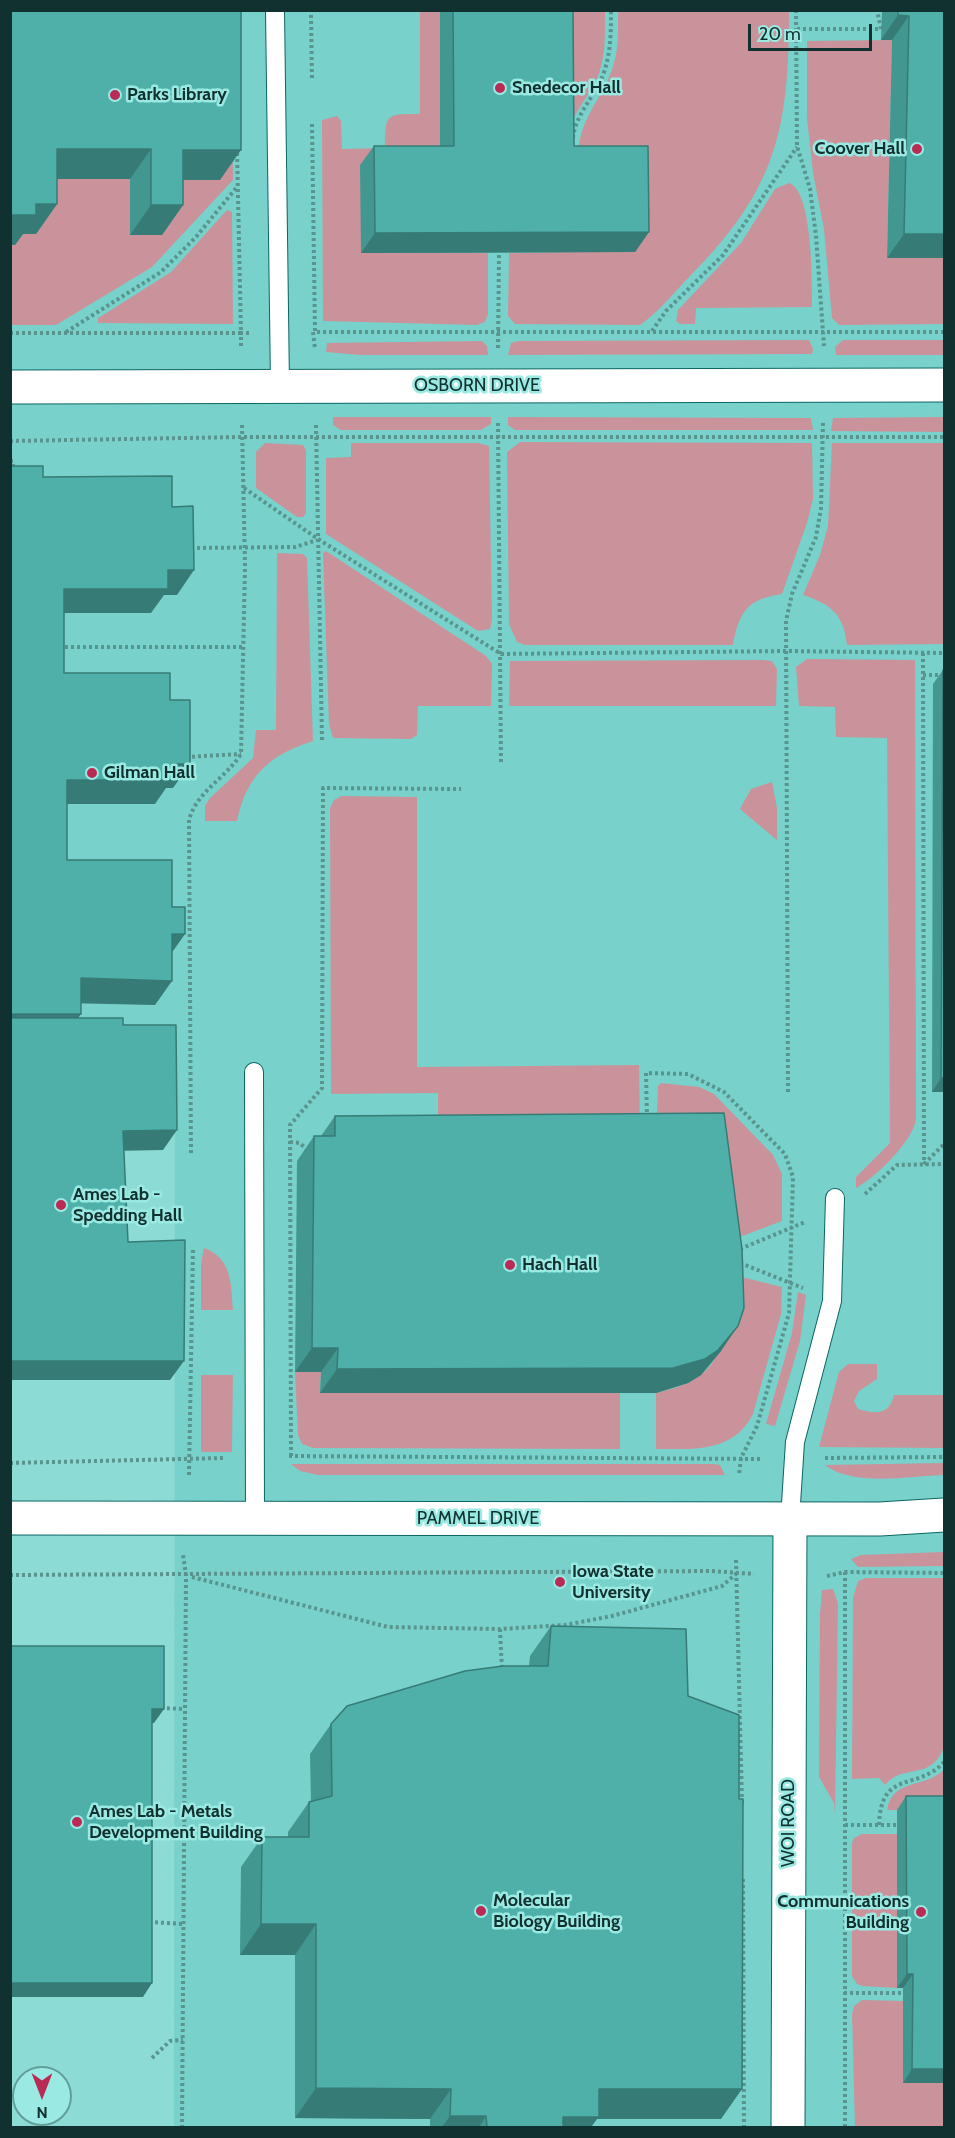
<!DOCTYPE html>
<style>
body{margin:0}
#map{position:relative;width:955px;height:2138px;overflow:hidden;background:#8ddbd5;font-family:Cabin,sans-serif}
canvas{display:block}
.frame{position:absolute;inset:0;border:12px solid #10312f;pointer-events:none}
.north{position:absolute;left:12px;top:2066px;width:60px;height:60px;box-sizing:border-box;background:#9ae9e2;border:2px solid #639f9a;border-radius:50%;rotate:180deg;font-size:16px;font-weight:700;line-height:24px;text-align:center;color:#10312f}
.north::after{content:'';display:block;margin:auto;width:21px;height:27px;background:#b92a54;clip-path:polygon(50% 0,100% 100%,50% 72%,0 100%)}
.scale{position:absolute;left:748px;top:24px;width:124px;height:27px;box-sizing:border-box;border:3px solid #10312f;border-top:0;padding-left:8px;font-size:18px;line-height:21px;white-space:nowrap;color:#10312f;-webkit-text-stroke:4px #9ae9e2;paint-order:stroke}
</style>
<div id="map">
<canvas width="955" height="2138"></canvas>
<div class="frame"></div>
<div class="north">N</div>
<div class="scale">20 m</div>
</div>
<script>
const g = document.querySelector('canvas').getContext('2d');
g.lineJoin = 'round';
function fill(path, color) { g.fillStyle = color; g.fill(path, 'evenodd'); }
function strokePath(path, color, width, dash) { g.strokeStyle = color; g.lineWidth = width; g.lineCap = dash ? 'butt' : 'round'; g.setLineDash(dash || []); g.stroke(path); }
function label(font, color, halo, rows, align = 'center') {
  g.font = font + ' Cabin,sans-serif'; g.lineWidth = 5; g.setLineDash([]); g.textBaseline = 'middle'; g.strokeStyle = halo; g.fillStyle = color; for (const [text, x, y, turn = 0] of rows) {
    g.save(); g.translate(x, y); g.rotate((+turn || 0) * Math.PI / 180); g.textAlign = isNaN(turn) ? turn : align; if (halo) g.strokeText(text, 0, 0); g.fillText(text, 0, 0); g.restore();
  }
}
const built = new Path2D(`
 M11,11H944V2127L11,2128L174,2127L175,1038H11Z`);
const green = new Path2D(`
 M231,11L233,180L152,267L56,325H11L10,245H15L36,179H130V234L162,235Z
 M420,11H440V165L361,252L488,253V314L485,322L477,325L323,321L322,120L337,116L341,121L342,149L385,148C385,113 386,114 420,114Z
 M559,11H605C605,34 606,59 596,81C589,94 579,107 572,121Z
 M618,11H789C789,128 777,188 692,274C675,291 660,311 640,325L515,324L508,316L509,253L635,251L578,152C582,112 603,100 613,66C619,49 618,29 618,11Z
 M892,40L887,257L944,258V324L839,325L832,318L824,229L813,173L807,118V41Z
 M789,183C813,191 812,283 812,307L696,308L695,324H680L676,321L678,310L741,243L775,189Z
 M227,210L232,212L233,324L98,323V318L108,312L171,272Z
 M809,340L813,349L812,354L508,355L511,343L518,341Z
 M843,340H944V355H836L835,347Z
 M482,341L487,346L488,355H359L326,352L327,343Z
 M333,417H491V424L481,430H341L333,425Z
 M508,417L811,418L813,430H515L508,425Z
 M944,417V432L831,431L833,418Z
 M520,442L812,443L813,499L807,523L782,594C748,599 739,611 733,645H525L517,642L509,624L507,452Z
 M265,443L303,445L306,450V513L303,517H297L256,488V452Z
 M351,443H478L489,446L492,620L490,629L478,631L326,534V458L351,457Z
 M832,443H944V644L847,645C844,615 831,604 803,595L820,555L828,526Z
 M326,551L486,656L492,664L491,706H418L417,735L411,739L333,738L329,724L323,553Z
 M277,553L303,554L307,558L313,741C270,755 247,774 237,821H205V806L210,798L253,758L256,730H276Z
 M807,659L915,660L916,1120C912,1142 875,1178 856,1188V1177L890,1143L887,738L836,737L835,707L799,706L796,667Z
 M763,660L772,661L777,669L776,706H509L510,661Z
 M772,782L777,808V840L740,809L751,789Z
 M342,796L417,797V1067L639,1065L640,1137L438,1130V1093L331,1094L330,808L334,800Z
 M661,1083L699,1087L714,1094L773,1155L782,1174V1221L721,1244L656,1137L658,1086Z
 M204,1248C232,1258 231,1284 233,1310H201V1264Z
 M725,1273L782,1287L781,1314L753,1414C733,1453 694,1449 656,1449V1393C733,1376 722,1338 725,1273Z
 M798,1292L806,1295L800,1341L775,1426L766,1424L792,1333Z
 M848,1364H877V1379L859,1391L854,1401L858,1409C875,1414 889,1416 894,1395H944V1448L819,1447L839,1372Z
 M295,1372H321L320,1393H620V1449L313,1448L302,1444L298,1435Z
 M201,1375H233L232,1452H201Z
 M944,1463V1475C910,1476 853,1487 825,1465Z
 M291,1464H713L720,1465L725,1475H318L300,1471Z
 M944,1552V1566L858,1567L851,1559L861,1555Z
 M866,1578H944L943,1750C929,1781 903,1763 885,1785L879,1778L852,1779L853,1598L858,1581Z
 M833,1589L838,1603L835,1814L834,1803L819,1777L820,1614L822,1590Z
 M944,1770V1810H887C893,1778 923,1789 944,1770Z
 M862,1834H897V1988L862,1986L857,1984L852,1976V1843L854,1838Z
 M862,2000L903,2001V2083H944V2127H855L852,2014L854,2006Z`);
const path = new Path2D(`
 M796,10L797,146L810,189L816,236L824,346
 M311,15L312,80
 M797,29H881L877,10
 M312,124L315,332H944
 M573,138C575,115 595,96 603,75C611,53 611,33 611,10
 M652,331L666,311L723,255L797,147
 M66,332L161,272L196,237L237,187
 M313,332L315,349
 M10,333H241L237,150
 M241,346V333H249
 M498,348L499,253
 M498,423L501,764
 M316,425L322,740
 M10,441L242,437H944
 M10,461H13V470
 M244,488L318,539L501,654L786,651L944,653
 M191,548L295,547L317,540
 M59,647H244
 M923,653L924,1164
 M923,675H944
 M186,757L241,754
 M788,1092L786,621L792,594L816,537L821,508L823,423
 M647,1118L646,1073L688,1074L724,1092L785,1154L793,1177L789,1313L757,1426L741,1458L739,1475
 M290,1142L300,1143L307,1150
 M191,1153L189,820C197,791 225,779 241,754L245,566L242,424
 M924,1164L944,1144
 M865,1194L897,1165L944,1164
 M740,1249L805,1222
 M740,1263L803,1288
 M289,1456L762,1459
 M291,1456L290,1125L322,1088L323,788L461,789
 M825,1458L944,1457
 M10,1463L224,1458
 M189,1475L193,1248
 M736,1560L742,1803
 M845,1572V2128
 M10,1575L712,1571L754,1574
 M827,1576L845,1572L944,1573
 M192,1577L388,1627L500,1629L565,1625L612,1616L722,1586L736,1574
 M500,1629L502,1671
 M161,1708L185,1709
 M845,1825H897
 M879,1825C881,1768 917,1792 944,1762
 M743,1879L744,2128
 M149,1922L184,1924
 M844,1993H903
 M152,2058L170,2041L183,2040
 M182,2128L186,1575L183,1555`);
const service = new Path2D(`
 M275,10L280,386
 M254,1072L255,1519
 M790,1519L795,1442L832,1301L835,1198`);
const minor = new Path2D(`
 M10,387L944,385
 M788,2128L790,1519`);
const tertiary = new Path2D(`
 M10,1518L880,1519L944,1515`);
const wall = new Path2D(`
 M10,10L220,180H183V205L162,235H130V179H57V204L36,234H23L15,245H10Z
 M440,10H573L574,146L649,232L635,252L361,253L360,165L374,146H440Z
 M882,10H945V258H887L892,40H881Z
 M943,670L945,1092H932L933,684Z
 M335,1116L721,1351L701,1375L688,1383L656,1393H320L321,1372H295L297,1161L314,1136H321Z
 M551,1626L688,1696L721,2119H597L591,2127H430V2119L295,2118V1955H240L241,1867L262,1837H288V1832L309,1802H311L310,1754L331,1724L529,1666L530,1656Z
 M906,1796L945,2083H903V1988H897V1810Z`);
const shadedWall = new Path2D(`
 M898,15L909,16L892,40H881Z
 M57,149H151L130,179H36Z
 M183,150H241L220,180H162Z
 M36,204H57L36,234H23L15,245H10V215Z
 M151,205H183L162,235H130Z
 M649,232L635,252L361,253L375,233Z
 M904,234H945V258H887Z
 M168,570H194L177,595H164L151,613H47L64,589Z
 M172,764H190L173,788H166L155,804H50L67,780Z
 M172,934H185L168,958Z
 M81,978L172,981L155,1005L64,1003Z
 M10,1014H81L64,1038H10Z
 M941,1078H945V1092H932Z
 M177,1130L163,1150L110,1151L123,1131Z
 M738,1326L721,1351L701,1375L688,1383L656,1393H320L337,1369Z
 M312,1348H338L321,1372H295Z
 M10,1361H184L170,1380H10Z
 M152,1709H164L154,1723H143Z
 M261,1924H316L295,1955H240Z
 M907,1974H913L903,1988H897Z
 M10,1983H152L143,1997H10Z
 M912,2069H945V2083H903Z
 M316,2088L451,2089L430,2119L295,2118Z
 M599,2089H742L721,2119H597L591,2127H556L563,2117Z
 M450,2116H486L479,2127H442Z`);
const building = new Path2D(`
 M10,10H241V150H183V205H151V149H57V204H36V215H10Z
 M453,10H573L574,146H648L649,232L375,233L374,146H454Z
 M898,10H945V234H904L909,16L898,15Z
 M10,466H43V477L172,476V507L193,506L194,570H168V589H64V673H170V700H190V764H172V780H67V860H172V907H185V934H172V981L81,978V1014H10Z
 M943,670H945V1078H941Z
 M10,1018H123V1025H176L177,1130L123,1131L128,1242L185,1240L184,1361H10Z
 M724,1113L742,1249L744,1308L738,1326L718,1350L705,1359L673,1368L337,1369L338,1348H312L314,1136H335V1116Z
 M551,1626L686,1629L688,1696L739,1715V1799H743L742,2089H599V2117H563V2127H487L486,2116H450L451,2089L316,2088V1924H261L262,1837H309V1802L332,1796L331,1724L347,1706L465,1671L503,1666H548Z
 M10,1646H164V1709H152V1983H10Z
 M906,1796H945V2069H912L913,1974H907Z`);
const markers = [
 [500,88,6,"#b92a54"],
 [115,95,6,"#b92a54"],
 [917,149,6,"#b92a54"],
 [92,773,6,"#b92a54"],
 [61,1205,6,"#b92a54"],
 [510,1265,6,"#b92a54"],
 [560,1582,6,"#b92a54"],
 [77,1822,6,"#b92a54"],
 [481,1911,6,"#b92a54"],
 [921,1912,6,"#b92a54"]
];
const poiNames = [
 ["Snedecor Hall",512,88],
 ["Parks Library",127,95],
 ["Coover Hall",905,149,"right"],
 ["Gilman Hall",104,773],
 ["Ames Lab -",73,1195],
 ["Spedding Hall",73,1216],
 ["Hach Hall",522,1265],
 ["Iowa State",572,1572],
 ["University",572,1593],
 ["Ames Lab - Metals",89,1812],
 ["Development Building",89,1833],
 ["Molecular",493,1901],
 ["Biology Building",493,1922],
 ["Communications",909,1902,"right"],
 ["Building",909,1923,"right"]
];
const streetNames = [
 ["OSBORN DRIVE",477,386],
 ["PAMMEL DRIVE",478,1519],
 ["WOI ROAD",789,1823,-90]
];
fill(built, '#78d1ca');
fill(green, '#ca939b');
strokePath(service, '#0c6763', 20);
strokePath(minor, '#0c6763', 35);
strokePath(tertiary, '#0c6763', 35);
strokePath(path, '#59948f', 4, [3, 3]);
strokePath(service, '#fff', 18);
strokePath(minor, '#fff', 33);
strokePath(tertiary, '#fff', 33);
fill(wall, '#439791');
fill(shadedWall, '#377b76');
fill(building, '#4eb0a9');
strokePath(building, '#377b76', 1.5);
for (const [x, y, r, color] of markers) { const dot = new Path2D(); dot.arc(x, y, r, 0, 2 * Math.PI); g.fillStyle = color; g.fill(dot); strokePath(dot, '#9ae9e2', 2); }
label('bold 18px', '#10312f', '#9ae9e2', poiNames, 'left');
label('18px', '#10312f', '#9ae9e2', streetNames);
</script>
